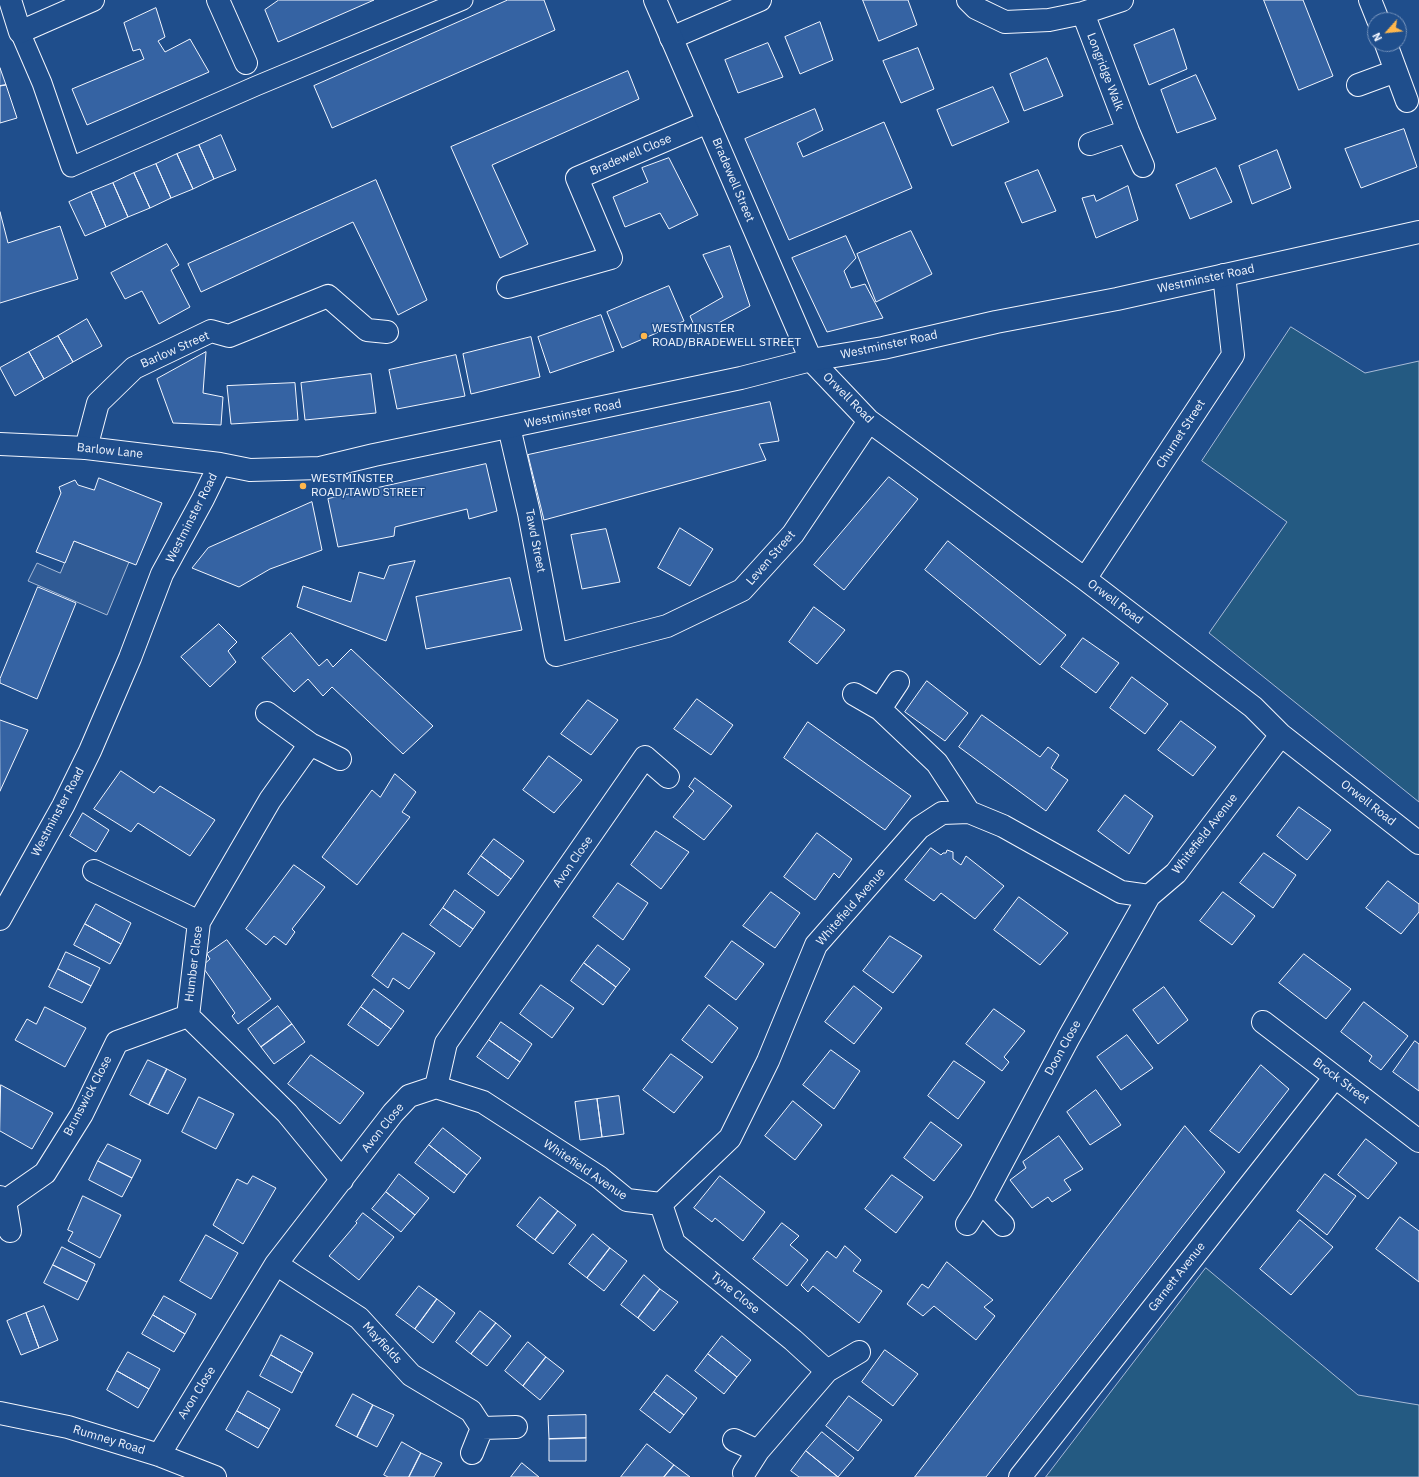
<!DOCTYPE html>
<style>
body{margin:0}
#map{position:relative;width:1419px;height:1477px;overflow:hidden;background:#1f4e8c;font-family:"IBM Plex Sans",sans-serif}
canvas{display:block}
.north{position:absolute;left:1367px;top:12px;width:40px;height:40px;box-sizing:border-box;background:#1f4e8c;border:1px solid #7391ba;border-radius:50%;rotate:243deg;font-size:11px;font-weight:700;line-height:16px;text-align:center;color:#f2f6ff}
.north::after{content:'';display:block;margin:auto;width:14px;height:18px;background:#ffb74d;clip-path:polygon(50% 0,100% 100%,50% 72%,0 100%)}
</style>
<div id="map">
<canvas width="1419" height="1477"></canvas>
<div class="north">N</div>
</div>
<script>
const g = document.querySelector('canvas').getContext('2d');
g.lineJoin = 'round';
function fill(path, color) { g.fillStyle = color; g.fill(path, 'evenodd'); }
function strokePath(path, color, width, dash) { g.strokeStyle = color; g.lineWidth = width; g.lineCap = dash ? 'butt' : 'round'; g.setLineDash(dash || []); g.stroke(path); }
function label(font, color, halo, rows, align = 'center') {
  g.font = font + ' "IBM Plex Sans",sans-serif'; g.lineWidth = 3; g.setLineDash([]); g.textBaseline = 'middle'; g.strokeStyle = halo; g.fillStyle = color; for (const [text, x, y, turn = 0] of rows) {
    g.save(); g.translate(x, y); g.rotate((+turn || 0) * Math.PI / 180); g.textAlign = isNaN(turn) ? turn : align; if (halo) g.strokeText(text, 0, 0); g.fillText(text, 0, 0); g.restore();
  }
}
const green = new Path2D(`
 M1291,327L1365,373L1419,361V802L1209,633L1287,522L1202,461Z
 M1206,1268L1358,1395L1419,1405V1477H1046Z`);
const parking = new Path2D(`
 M74,541L129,562L107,615L28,581L37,563L60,573Z`);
const building = new Path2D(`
 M279,0H374L278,42L265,10Z
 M508,0H544L555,30L332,128L314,86Z
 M863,0H908L917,25L879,41Z
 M1264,0H1303L1333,76L1299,90Z
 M156,8L165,37L158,41L165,52L190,39L209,72L87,125L72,89L144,59L140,49L133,51L124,23Z
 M820,22L833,60L800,74L785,37Z
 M1174,29L1187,69L1149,85L1134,45Z
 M768,43L783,77L738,93L725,60Z
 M918,48L934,89L901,103L883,61Z
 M1047,58L1063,96L1024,111L1010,74Z
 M0,68L6,85L0,86Z
 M628,71L639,99L492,165L528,244L500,258L451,147Z
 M1196,75L1216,119L1177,133L1161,90Z
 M6,85L17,118L0,123V86Z
 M993,87L1009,122L952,146L937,110Z
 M815,109L823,130L797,143L803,157L884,122L912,188L789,240L745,139Z
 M1404,129L1417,167L1361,188L1345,149Z
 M221,135L236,170L214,179L199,145Z
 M199,145L214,179L193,189L177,154Z
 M1277,150L1291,188L1252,204L1239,166Z
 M177,154L193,189L171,198L156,164Z
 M669,158L698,215L669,229L660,213L625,227L613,197L648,182L642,168Z
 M156,164L171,198L150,208L134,173Z
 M1216,168L1232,202L1190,219L1176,185Z
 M1038,170L1056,211L1022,223L1005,183Z
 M134,173L150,208L128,217L113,183Z
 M376,180L427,300L398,315L353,222L201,292L188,264Z
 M113,183L128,217L106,227L91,192Z
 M1128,186L1138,220L1096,238L1082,198L1094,195L1096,201Z
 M91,192L106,227L85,236L69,202Z
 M0,212L8,243L60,226L78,279L0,303Z
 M911,231L932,274L876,302L857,254Z
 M846,236L856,258L844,271L851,288L865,284L883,318L827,332L792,258Z
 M167,244L179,265L171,270L190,307L159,324L142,291L125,299L111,273Z
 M730,246L750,306L698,334L690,316L723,297L703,255Z
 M669,286L684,321L622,348L607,312Z
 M601,315L614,351L550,373L538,337Z
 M87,319L102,346L73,362L58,336Z
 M58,336L73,362L44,379L29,352Z
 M531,337L540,377L471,394L463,354Z
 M29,352L44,379L15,396L0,368Z
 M206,352L203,393L223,397L221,425L173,423L157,379Z
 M456,355L465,396L397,409L389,370Z
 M371,374L376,413L305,420L301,383Z
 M295,383L298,420L231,424L227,386Z
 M770,402L779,441L759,444L766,460L544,520L528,455Z
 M486,464L497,511L469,519L467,509L395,527L394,536L338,547L328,499Z
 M889,477L918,499L844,590L814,565Z
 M99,478L162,503L136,565L74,541L65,563L36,552L61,493L59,487L75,480L78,485L94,490Z
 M312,502L322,550L270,569L239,587L192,568L208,548Z
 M680,528L713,549L690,586L658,568Z
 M606,529L620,582L582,589L571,535Z
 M948,541L1066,635L1040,665L925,570Z
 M415,561L386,641L297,607L303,586L351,602L359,572L384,579L389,566Z
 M510,578L522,630L426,649L416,597Z
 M38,587L76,603L37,699L0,683V679Z
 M814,607L845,630L817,664L789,642Z
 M219,624L237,642L228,651L236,662L210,687L181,657Z
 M291,633L319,666L327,659L333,667L351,649L433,726L403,754L332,687L323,696L308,679L294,692L262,658Z
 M1083,638L1119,663L1096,693L1061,667Z
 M1132,677L1168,704L1145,734L1110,708Z
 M927,681L968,713L945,741L905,712Z
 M697,699L733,725L711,755L674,729Z
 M588,700L618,720L591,755L561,734Z
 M982,715L1040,757L1048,747L1059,755L1051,768L1068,780L1046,811L959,747Z
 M0,720L28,730L0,791Z
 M1181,721L1216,747L1193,776L1158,750Z
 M808,722L911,796L885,830L784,758Z
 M549,756L582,780L554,813L523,790Z
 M121,771L154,793L160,786L215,820L190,856L138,823L131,832L94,809Z
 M395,774L416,792L402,812L410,817L357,885L322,857L372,790L380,797Z
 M695,778L732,806L704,840L673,817L694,791L689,787Z
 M1125,795L1153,816L1129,854L1098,831Z
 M1299,807L1331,830L1307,860L1277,836Z
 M83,813L109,830L96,852L70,836Z
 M656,831L689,852L661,889L631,865Z
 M817,833L852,859L839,878L834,873L815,900L784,877Z
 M494,839L524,861L511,879L481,856Z
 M931,848L941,855L943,853H946L947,850L953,852V859L961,865L966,856L1004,886L975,919L941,893L934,901L905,880Z
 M1264,853L1296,875L1273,908L1240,883Z
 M481,856L511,879L498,896L468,874Z
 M294,865L325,887L292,929L295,932L286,945L274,936L266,945L246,929Z
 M1388,881L1419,904V912L1401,934L1366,908Z
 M618,883L648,903L623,940L593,917Z
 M455,890L485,912L473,929L443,908Z
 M771,892L800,913L775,948L743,926Z
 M1223,892L1255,916L1232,945L1200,921Z
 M1019,897L1068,933L1040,965L994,930Z
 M96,904L131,923L121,944L85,924Z
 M443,908L473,929L460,947L430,925Z
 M85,924L121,944L110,964L74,945Z
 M403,933L435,953L409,989L393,978L388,988L372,976Z
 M890,936L922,956L893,993L863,971Z
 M227,940L271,999L238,1024L232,1016L235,1013L202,966L210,959L207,954Z
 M732,941L764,964L736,1000L705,977Z
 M598,945L630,969L616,987L584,963Z
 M66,952L100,968L91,986L58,969Z
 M1304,954L1351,989L1326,1019L1279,983Z
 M584,963L616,987L603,1005L571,981Z
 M58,969L91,986L82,1003L49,987Z
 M541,985L574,1008L552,1038L520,1014Z
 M854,986L882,1008L854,1044L825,1022Z
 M1164,987L1188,1020L1158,1044L1133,1010Z
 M374,989L404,1011L391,1029L361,1007Z
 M1364,1002L1408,1036L1381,1070L1369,1061L1372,1056L1341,1032Z
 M709,1005L738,1028L712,1063L682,1040Z
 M278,1006L292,1024L261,1047L248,1029Z
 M45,1007L86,1028L65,1067L15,1040L27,1019L36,1024Z
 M361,1007L391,1029L378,1046L348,1025Z
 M994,1009L1025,1031L1004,1057L1009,1062L1002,1071L966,1044Z
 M501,1022L532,1044L520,1062L489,1040Z
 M292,1024L305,1042L274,1064L261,1047Z
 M1127,1035L1153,1068L1121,1090L1097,1057Z
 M489,1040L520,1062L508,1079L477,1057Z
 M1415,1041L1419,1044V1091L1393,1072Z
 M831,1050L860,1071L834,1109L803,1085Z
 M671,1054L703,1077L674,1113L643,1090Z
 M311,1055L364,1093L340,1124L288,1084Z
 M148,1060L167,1069L149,1105L130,1095Z
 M954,1061L985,1082L958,1119L928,1096Z
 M1261,1065L1289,1089L1239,1153L1210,1131Z
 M167,1069L186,1079L168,1114L149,1105Z
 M1,1085L53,1113L32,1149L0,1131Z
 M1096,1090L1121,1125L1090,1145L1067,1112Z
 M619,1096L624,1134L602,1137L597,1099Z
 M199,1097L234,1114L216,1149L182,1132Z
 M597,1099L602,1137L580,1140L575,1102Z
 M793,1101L822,1125L795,1160L765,1136Z
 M931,1122L962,1145L934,1181L904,1158Z
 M1185,1126L1225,1172L986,1477H915Z
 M443,1128L481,1158L467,1175L429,1145Z
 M1059,1136L1083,1169L1064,1180L1071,1190L1052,1202L1048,1197L1032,1208L1010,1180L1026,1168L1023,1162Z
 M1366,1139L1397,1163L1368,1199L1338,1175Z
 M108,1144L141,1160L132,1178L98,1161Z
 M429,1145L467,1175L454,1193L415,1163Z
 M98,1161L132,1178L122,1197L89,1180Z
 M399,1174L429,1198L415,1215L386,1192Z
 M1325,1174L1356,1196L1327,1235L1297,1211Z
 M892,1175L923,1197L896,1233L865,1209Z
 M253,1176L276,1188L243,1244L213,1225L237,1179L247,1184Z
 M720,1176L765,1212L743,1241L715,1218L712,1222L694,1208Z
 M386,1192L415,1215L401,1232L372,1209Z
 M83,1196L121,1215L100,1258L68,1241L73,1232L68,1230Z
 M540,1197L558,1211L535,1240L517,1226Z
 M558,1211L576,1225L553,1254L535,1240Z
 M363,1213L394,1237L359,1280L329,1256L357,1223L356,1222Z
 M1400,1217L1419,1231V1282L1376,1249Z
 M1300,1220L1333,1247L1291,1295L1260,1269Z
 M782,1223L799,1236L790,1245L808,1260L787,1286L753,1259Z
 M593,1234L610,1248L587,1278L569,1264Z
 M206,1235L238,1253L211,1299L180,1281Z
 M845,1246L861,1260L853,1271L882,1291L859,1323L813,1286L808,1292L801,1285L827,1251L836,1258Z
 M62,1247L95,1264L87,1282L53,1265Z
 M610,1248L627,1261L604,1291L587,1278Z
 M947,1262L993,1300L984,1307L995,1316L976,1340L934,1306L923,1316L907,1304L922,1284L928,1288Z
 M53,1265L87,1282L78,1300L44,1283Z
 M644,1275L660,1289L638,1318L621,1305Z
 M419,1286L437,1299L415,1329L396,1315Z
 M660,1289L678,1302L654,1331L638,1318Z
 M164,1296L196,1314L185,1334L153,1315Z
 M437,1299L455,1313L433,1343L415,1329Z
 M44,1306L58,1340L39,1348L26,1313Z
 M480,1311L496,1323L471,1354L456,1342Z
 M26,1313L39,1348L21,1355L7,1321Z
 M153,1315L185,1334L174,1352L142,1334Z
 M496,1323L511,1336L487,1366L471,1354Z
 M281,1335L313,1353L302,1373L271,1355Z
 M722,1336L751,1360L737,1377L708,1354Z
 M528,1342L546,1357L523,1386L505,1371Z
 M885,1350L918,1374L893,1406L862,1382Z
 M128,1352L160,1369L149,1389L117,1371Z
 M708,1354L737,1377L724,1394L695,1371Z
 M271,1355L302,1373L292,1393L260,1376Z
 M546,1357L564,1371L540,1400L523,1386Z
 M117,1371L149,1389L138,1408L107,1390Z
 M667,1375L697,1398L684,1415L654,1392Z
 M248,1391L280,1409L269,1429L237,1411Z
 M654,1392L684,1415L670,1433L640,1410Z
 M353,1394L373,1405L357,1437L336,1426Z
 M849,1396L882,1420L858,1451L826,1426Z
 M373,1405L394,1415L377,1447L357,1437Z
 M237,1411L269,1429L258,1448L226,1430Z
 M586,1415V1438L549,1439L548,1416Z
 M822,1432L854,1458L838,1477L806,1451Z
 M586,1438V1461H549V1439Z
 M402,1442L421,1453L409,1477H388L384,1475Z
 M647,1444L674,1465L664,1477H621Z
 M806,1451L838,1477H799L791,1471Z
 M421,1453L442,1463L434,1477H409Z
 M522,1463L539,1477H511Z
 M674,1465L690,1477H664Z`);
const pedestrian = new Path2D(`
 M20,32L42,83L71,167L256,86L463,0`);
const minor = new Path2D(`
 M10,0L20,32L93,0
 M218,0L246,63
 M968,0L976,8L1005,22L1049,20L1083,13L1122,0
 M1370,0L1378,20
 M1083,13L1128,131L1143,166
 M671,38L760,0
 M1386,44L1407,101
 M1358,85L1396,71
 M1090,144L1128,131
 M508,287L611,258L577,178L708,122
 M811,360L869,421L1085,579L1253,707L1281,735L1419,843
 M509,427L529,513L556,655L667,626L742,590L793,534L869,421
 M86,448L98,403L134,368L211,331L229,336L328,296L367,330L387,332
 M1085,579L1233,355L1224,275
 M854,694L880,709L937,763L969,812
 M880,709L898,682
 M267,713L310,744L340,759
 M310,744L270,800L199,922L188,1016L287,1113L342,1180
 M94,871L199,922
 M1263,1022L1419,1141
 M436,1087L483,1102L599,1177L627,1200L661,1204L730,1138L768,1061L816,945L919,828L942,813L969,812L1003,826L1121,892L1149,896L1176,873L1281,735
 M0,1197L5,1201L10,1231
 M5,1201L45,1173L82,1114L117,1042L188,1016
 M981,1202L1003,1225
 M661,1204L674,1243L793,1340L827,1371L859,1352
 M967,1224L981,1202L1069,1037L1149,896
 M276,1264L359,1318L411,1375L471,1411L482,1428
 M0,1413L68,1427L159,1455L215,1477
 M734,1440L758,1451
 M472,1453L482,1428L516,1427
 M159,1455L276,1264L393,1113L409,1096L436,1087L446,1043L645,757L668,777
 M744,1473L758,1451L827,1371
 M1020,1477L1335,1077`);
const tertiary = new Path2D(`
 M655,0L811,360
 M0,444L86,448L220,464L250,470L320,468L374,455L741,378L811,360L883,348L996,322L1117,299L1419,232
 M0,919L63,806L90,751L130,658L162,574L203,499L220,464`);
const markers = [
 [644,336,4,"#ffb74d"],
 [303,486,4,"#ffb74d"]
];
const streetNames = [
 ["Longridge Walk",1105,72,69],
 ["Bradewell Close",631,155,-23],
 ["Bradewell Street",733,180,67],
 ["Westminster Road",1206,279,-12],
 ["Westminster Road",889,345,-12],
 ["Barlow Street",175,350,-24],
 ["Orwell Road",848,398,45],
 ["Westminster Road",573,414,-12],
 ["Churnet Street",1181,434,-57],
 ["Barlow Lane",110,451,6],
 ["Westminster Road",192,518,-63],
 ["Tawd Street",535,541,79],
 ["Leven Street",771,558,-49],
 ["Orwell Road",1115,602,37],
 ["Orwell Road",1368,803,38],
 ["Westminster Road",58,812,-62],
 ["Whitefield Avenue",1205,834,-52],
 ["Avon Close",573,862,-55],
 ["Whitefield Avenue",851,907,-49],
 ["Humber Close",194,964,-83],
 ["Doon Close",1063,1048,-61],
 ["Brock Street",1341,1081,37],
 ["Brunswick Close",88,1096,-62],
 ["Avon Close",383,1128,-51],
 ["Whitefield Avenue",585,1170,34],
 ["Garnett Avenue",1177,1277,-52],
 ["Tyne Close",735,1293,39],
 ["Mayfields",382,1343,47],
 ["Avon Close",197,1393,-58],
 ["Rumney Road",109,1440,17]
];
const poiNames = [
 ["WESTMINSTER",652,329],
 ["ROAD/BRADEWELL STREET",652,343],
 ["WESTMINSTER",311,479],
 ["ROAD/TAWD STREET",311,493]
];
fill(green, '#245a82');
strokePath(green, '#a8bbd7', 1);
fill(parking, '#305b95');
strokePath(parking, '#a8bbd7', 1);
fill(building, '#3563a3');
strokePath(building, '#f2f6ff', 1);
strokePath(pedestrian, '#f2f6ff', 21);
strokePath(minor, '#f2f6ff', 24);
strokePath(tertiary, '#f2f6ff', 24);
strokePath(pedestrian, '#1f4e8c', 19);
strokePath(minor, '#1f4e8c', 22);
strokePath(tertiary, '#1f4e8c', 22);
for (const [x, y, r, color] of markers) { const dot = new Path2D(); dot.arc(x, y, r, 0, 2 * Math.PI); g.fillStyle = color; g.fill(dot); strokePath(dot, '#1f4e8c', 1.5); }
label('12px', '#f2f6ff', '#1f4e8c', streetNames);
label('12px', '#f2f6ff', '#1f4e8c', poiNames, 'left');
</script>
